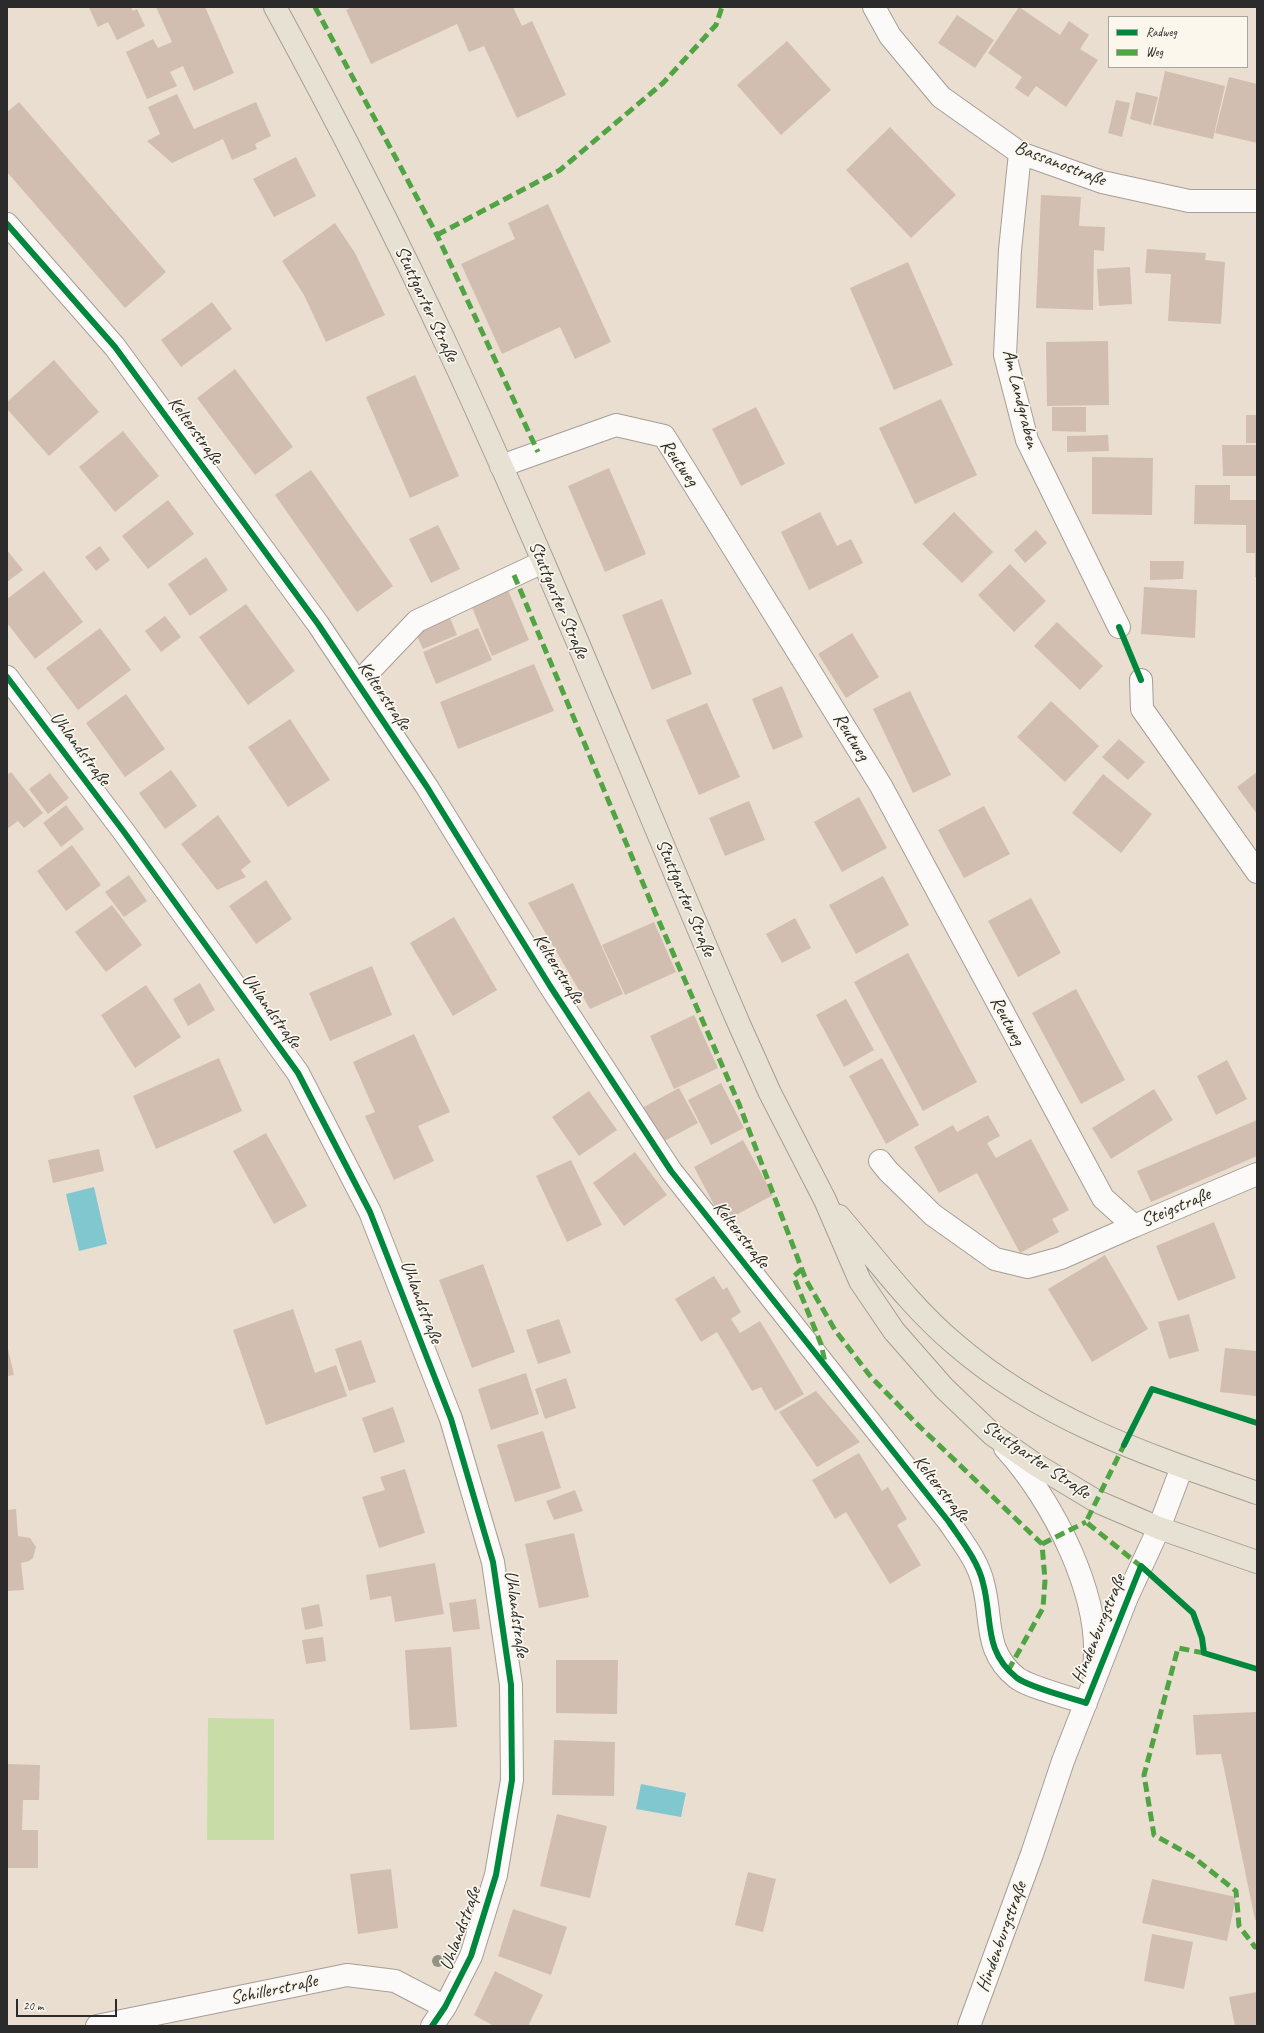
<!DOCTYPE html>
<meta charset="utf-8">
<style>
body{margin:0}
#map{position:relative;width:1264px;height:2033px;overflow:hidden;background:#eaded0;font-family:Caveat,sans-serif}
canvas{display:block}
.frame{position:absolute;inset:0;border:8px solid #2b2b2b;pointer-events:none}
.legend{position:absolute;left:1108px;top:16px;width:140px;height:52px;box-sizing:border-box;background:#fbf7ec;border:1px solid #a8a59f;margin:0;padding:5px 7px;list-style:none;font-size:12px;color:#2b2b2b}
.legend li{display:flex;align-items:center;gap:8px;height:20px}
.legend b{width:20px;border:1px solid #a8a59f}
.scale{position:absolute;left:16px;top:1999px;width:101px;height:18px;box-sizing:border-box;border:2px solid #2b2b2b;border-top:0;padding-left:5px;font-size:12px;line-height:14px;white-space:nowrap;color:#2b2b2b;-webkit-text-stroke:3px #fbf7ec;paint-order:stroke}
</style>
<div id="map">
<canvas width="1264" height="2033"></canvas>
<div class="frame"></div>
<ul class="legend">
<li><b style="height:5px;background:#00873e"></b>Radweg</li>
<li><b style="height:5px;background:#51a443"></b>Weg</li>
</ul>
<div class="scale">20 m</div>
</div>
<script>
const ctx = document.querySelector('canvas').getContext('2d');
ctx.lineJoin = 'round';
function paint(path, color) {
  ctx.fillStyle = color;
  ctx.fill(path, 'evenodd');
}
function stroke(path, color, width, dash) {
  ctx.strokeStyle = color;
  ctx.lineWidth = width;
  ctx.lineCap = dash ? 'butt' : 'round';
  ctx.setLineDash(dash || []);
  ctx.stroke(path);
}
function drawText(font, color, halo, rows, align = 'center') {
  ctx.font = font + ' Caveat,sans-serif';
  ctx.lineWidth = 3.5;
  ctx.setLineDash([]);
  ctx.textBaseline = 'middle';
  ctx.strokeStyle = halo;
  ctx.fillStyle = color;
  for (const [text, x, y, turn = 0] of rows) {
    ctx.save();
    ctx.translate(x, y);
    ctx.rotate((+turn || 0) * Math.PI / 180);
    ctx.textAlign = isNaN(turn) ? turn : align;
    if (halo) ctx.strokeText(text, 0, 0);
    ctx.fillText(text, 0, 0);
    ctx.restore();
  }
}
paint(new Path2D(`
 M 208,1718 L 274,1719 L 274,1840 L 207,1840 Z`), '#c8dca8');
paint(new Path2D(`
 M 94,1187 L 107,1244 L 79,1251 L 66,1194 Z
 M 641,1784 L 686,1793 L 681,1817 L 636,1809 Z`), '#80c7cf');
paint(new Path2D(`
 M 91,7 L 131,7 L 133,11 L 137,9 L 145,26 L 117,40 L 108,22 L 98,27 L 89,8 Z
 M 156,7 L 205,7 L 234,73 L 194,91 L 183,66 L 170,72 L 177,86 L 147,99 L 126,52 L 153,39 L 158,48 L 172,42 Z
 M 353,7 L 513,7 L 522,26 L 532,21 L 566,95 L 517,118 L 484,46 L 469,52 L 457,24 L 371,64 L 346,10 Z
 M 1019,7 L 1060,35 L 1069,21 L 1089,35 L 1080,49 L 1098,60 L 1066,107 L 1036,86 L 1028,97 L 1015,88 L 1022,77 L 988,53 Z
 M 957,15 L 994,40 L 975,68 L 938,43 Z
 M 787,41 L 831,90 L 781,135 L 737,85 Z
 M 1165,71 L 1225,86 L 1213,139 L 1153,125 Z
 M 1229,77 L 1257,84 L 1257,143 L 1215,133 Z
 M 1136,92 L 1158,97 L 1151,125 L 1130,119 Z
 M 177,94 L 194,129 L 256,102 L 271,136 L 255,144 L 257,149 L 232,160 L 223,139 L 172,163 L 147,141 L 160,134 L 148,107 Z
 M 1116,100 L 1130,103 L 1122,137 L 1108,133 Z
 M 19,102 L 166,272 L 125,308 L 7,172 L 7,112 Z
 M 890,127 L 956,195 L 911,238 L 846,170 Z
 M 296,157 L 316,196 L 274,217 L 253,179 Z
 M 1041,195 L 1081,197 L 1079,226 L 1105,227 L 1104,251 L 1094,250 L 1093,310 L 1036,308 Z
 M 548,204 L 611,342 L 575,359 L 560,327 L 502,354 L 461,264 L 515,239 L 508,223 Z
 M 335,223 L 355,253 L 385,315 L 326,342 L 304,295 L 282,261 Z
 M 1147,249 L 1206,253 L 1205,260 L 1225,262 L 1221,324 L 1168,321 L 1171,274 L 1145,273 Z
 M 908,262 L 953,365 L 894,390 L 850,288 Z
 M 1130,267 L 1132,304 L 1099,306 L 1097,269 Z
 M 212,302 L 232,329 L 181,367 L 161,340 Z
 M 1108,341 L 1109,405 L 1047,406 L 1046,342 Z
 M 54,360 L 99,412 L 49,456 L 7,409 L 7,402 Z
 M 235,369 L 293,447 L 255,475 L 197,398 Z
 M 415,375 L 459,476 L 410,498 L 366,397 Z
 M 941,399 L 977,475 L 915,504 L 879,428 Z
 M 756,407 L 785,464 L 741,486 L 712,429 Z
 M 1052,407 L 1086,407 L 1086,432 L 1052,431 Z
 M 1246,415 L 1257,415 L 1257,443 L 1246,443 Z
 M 123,431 L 159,476 L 115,512 L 79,467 Z
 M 1108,435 L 1109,451 L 1067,452 L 1067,436 Z
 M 1222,445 L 1257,445 L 1257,476 L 1223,476 Z
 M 1092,457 L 1153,458 L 1152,515 L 1092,514 Z
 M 609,468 L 646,554 L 605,572 L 568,486 Z
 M 311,470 L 393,586 L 357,612 L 275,495 Z
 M 1195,485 L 1230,485 L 1230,500 L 1257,500 L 1257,577 L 1255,577 L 1255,553 L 1246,553 L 1246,525 L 1194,524 Z
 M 168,500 L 194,534 L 148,569 L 122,536 Z
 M 820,512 L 837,546 L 851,539 L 863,563 L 809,590 L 781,532 Z
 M 954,512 L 993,552 L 962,583 L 922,544 Z
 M 438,525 L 460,569 L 431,583 L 409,539 Z
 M 1036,530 L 1047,543 L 1025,563 L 1014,550 Z
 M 100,546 L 110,560 L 96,571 L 85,557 Z
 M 7,550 L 23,570 L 7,582 Z
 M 206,557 L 228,590 L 190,616 L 168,584 Z
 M 1150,561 L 1184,561 L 1183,579 L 1150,580 Z
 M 1010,564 L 1046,601 L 1014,632 L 978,595 Z
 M 44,571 L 83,622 L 35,659 L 7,623 L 7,599 Z
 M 1144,587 L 1197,590 L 1195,638 L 1141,634 Z
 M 508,590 L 529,640 L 492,656 L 471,605 Z
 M 662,599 L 692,674 L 652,690 L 622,615 Z
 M 246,604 L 295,671 L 248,705 L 199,637 Z
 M 165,616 L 181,637 L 161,652 L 145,631 Z
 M 450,618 L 457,635 L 423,649 L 415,632 Z
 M 1057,622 L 1103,666 L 1080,690 L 1034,646 Z
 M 100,628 L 131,670 L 78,710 L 46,668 Z
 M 478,628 L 492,660 L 436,684 L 423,652 Z
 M 852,633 L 879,677 L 846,698 L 818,654 Z
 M 534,664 L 554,711 L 458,749 L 440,702 Z
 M 782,686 L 803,737 L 773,750 L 752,699 Z
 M 910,691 L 951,775 L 913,793 L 873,709 Z
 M 126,694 L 165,749 L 125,777 L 86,723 Z
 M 1051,701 L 1099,746 L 1065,782 L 1017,737 Z
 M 707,703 L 740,777 L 699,795 L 666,720 Z
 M 290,719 L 330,780 L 288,807 L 248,747 Z
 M 1119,739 L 1145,762 L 1128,780 L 1102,757 Z
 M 171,770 L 197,806 L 165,829 L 139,793 Z
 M 11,772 L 43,813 L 24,828 L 18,821 L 7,829 L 7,775 Z
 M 1257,772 L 1257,814 L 1237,787 Z
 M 50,773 L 69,798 L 48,814 L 29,789 Z
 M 1103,774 L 1152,814 L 1121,853 L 1072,813 Z
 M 859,797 L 887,848 L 842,872 L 814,822 Z
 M 749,801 L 765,840 L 725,856 L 709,818 Z
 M 66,805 L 84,829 L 61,847 L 43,823 Z
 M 984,806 L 1010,854 L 964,878 L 938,830 Z
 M 218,815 L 251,862 L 241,870 L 246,877 L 217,890 L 181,844 Z
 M 72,845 L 101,885 L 66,911 L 37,871 Z
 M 129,875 L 147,901 L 124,917 L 105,892 Z
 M 883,876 L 909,925 L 856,954 L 829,905 Z
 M 266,880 L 292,919 L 256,944 L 229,906 Z
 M 573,883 L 623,994 L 590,1009 L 528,903 Z
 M 1031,898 L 1061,953 L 1018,977 L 988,921 Z
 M 112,905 L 142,945 L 106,972 L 75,932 Z
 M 454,917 L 497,990 L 453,1016 L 410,943 Z
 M 795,918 L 811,948 L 782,963 L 766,934 Z
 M 654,922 L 676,972 L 625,995 L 602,945 Z
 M 908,953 L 977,1082 L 923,1111 L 854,982 Z
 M 372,966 L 392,1015 L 330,1041 L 309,993 Z
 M 200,983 L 215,1010 L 188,1026 L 173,999 Z
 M 146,985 L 181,1037 L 135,1068 L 101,1015 Z
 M 1076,989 L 1125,1080 L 1081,1104 L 1032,1013 Z
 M 846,999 L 874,1050 L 844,1067 L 816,1015 Z
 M 694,1015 L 718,1068 L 674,1089 L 650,1036 Z
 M 414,1034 L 450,1112 L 418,1126 L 434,1161 L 394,1180 L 365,1116 L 375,1112 L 353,1062 Z
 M 219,1058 L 242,1111 L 156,1149 L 133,1096 Z
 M 882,1058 L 919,1125 L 886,1144 L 849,1076 Z
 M 1227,1060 L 1247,1099 L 1216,1115 L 1197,1076 Z
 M 721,1083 L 744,1128 L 711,1145 L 688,1100 Z
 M 679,1088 L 698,1123 L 659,1144 L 640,1109 Z
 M 1154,1089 L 1173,1120 L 1111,1159 L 1092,1128 Z
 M 589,1091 L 617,1130 L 579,1156 L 552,1117 Z
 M 988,1115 L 1000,1136 L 987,1143 L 996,1158 L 1031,1139 L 1069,1210 L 1052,1219 L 1059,1232 L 1020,1253 L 977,1173 L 939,1193 L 914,1147 L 953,1125 L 957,1132 Z
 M 1257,1120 L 1257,1156 L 1151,1202 L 1137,1171 Z
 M 266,1133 L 307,1206 L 274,1224 L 233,1151 Z
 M 743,1140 L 773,1195 L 723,1222 L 694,1167 Z
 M 99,1149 L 104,1171 L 53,1183 L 48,1160 Z
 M 635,1152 L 667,1195 L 624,1226 L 593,1183 Z
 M 571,1160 L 602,1225 L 567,1242 L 536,1176 Z
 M 1214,1222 L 1236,1278 L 1178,1301 L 1156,1246 Z
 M 1105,1255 L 1148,1329 L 1092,1362 L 1048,1289 Z
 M 483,1264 L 515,1352 L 472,1368 L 439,1280 Z
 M 714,1276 L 723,1290 L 727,1287 L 741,1312 L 731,1319 L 740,1333 L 760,1321 L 804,1394 L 775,1411 L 761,1387 L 752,1391 L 717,1332 L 701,1342 L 675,1299 Z
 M 293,1309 L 315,1373 L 336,1365 L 347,1396 L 266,1425 L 233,1330 Z
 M 1189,1314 L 1199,1351 L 1169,1359 L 1158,1322 Z
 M 559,1319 L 571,1353 L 538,1364 L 526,1330 Z
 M 361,1340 L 376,1382 L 349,1391 L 335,1349 Z
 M 7,1345 L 14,1375 L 7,1376 Z
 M 1225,1348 L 1257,1351 L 1256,1396 L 1220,1392 Z
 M 526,1373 L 539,1414 L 491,1430 L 478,1389 Z
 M 566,1378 L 576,1408 L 545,1419 L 535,1389 Z
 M 816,1391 L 860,1442 L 817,1467 L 779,1412 Z
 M 393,1407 L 405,1442 L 374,1453 L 362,1418 Z
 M 543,1431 L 561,1488 L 515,1502 L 497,1445 Z
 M 859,1453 L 882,1491 L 888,1487 L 907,1519 L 897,1525 L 921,1565 L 890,1584 L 846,1512 L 835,1519 L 812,1480 Z
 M 405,1469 L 425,1533 L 379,1548 L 362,1497 L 385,1490 L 380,1477 Z
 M 575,1490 L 583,1511 L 554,1520 L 546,1501 Z
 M 16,1509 L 18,1536 L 30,1538 L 36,1547 L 33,1558 L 29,1561 L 21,1563 L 24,1590 L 7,1591 L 7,1510 Z
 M 574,1533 L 589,1597 L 539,1608 L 525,1544 Z
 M 435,1563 L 444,1614 L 395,1622 L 391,1596 L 370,1600 L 366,1575 Z
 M 476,1599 L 480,1629 L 453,1632 L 449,1603 Z
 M 319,1604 L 323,1626 L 305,1630 L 301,1608 Z
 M 323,1637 L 326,1661 L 306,1664 L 302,1640 Z
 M 451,1647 L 457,1727 L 410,1730 L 405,1650 Z
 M 556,1660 L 618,1660 L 617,1714 L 556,1713 Z
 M 1257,1712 L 1257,1920 L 1255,1920 L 1221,1754 L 1196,1755 L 1193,1715 Z
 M 554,1740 L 615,1742 L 614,1796 L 552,1795 Z
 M 7,1764 L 40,1765 L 39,1800 L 23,1800 L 22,1830 L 38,1830 L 38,1868 L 7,1868 Z
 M 557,1814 L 607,1826 L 590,1898 L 540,1886 Z
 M 391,1869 L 398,1928 L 358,1934 L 350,1874 Z
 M 748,1872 L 776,1879 L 763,1932 L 735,1925 Z
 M 1152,1879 L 1236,1897 L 1227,1941 L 1142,1923 Z
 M 513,1909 L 567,1927 L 551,1975 L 498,1956 Z
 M 1152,1934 L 1193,1942 L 1184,1989 L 1144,1981 Z
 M 495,1971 L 543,1995 L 528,2026 L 494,2026 L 474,2015 Z
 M 1257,1992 L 1257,2026 L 1235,2026 L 1229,1997 Z`), '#d2beb0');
const minor = new Path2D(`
 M 874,7 L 890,36 L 941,97 L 1020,153 L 1102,182 L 1189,201 L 1257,201
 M 1020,153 L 1010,250 L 1005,355 L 1027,440 L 1119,627
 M 7,224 L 115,347 L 318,624 L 427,787 L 550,986 L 671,1171 L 949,1522 C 961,1540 978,1561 983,1583 C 993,1620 983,1651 1017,1678 C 1031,1688 1069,1697 1086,1703
 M 501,466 L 616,425 L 664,436 L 881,786 L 1103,1198 L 1134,1226 L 1257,1174
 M 7,677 L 124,832 L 298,1073 L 370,1212 L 451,1419 L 493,1562 L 511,1685 L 512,1780 L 496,1875 L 471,1956 L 445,2007 L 432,2026
 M 1141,680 L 1142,709 L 1257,872
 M 358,683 L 417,621 L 543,562
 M 880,1161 L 888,1171 L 933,1215 L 995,1259 L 1028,1267 L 1061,1258 L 1134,1226
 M 1005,1448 C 1052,1499 1103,1597 1094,1668
 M 97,2026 L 347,1975 L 395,1981 L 445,2007
 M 969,2026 L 1032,1854 L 1063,1761 L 1127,1597 L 1159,1528 L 1182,1467`);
const major = new Path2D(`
 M 275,7 C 336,119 394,232 448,348 C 551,570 642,799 739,1024 L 770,1093 L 825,1200 L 860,1281 L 894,1331 L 944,1388 L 993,1435 L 1033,1463 L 1096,1501 L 1159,1528 L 1257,1562
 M 839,1216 C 876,1259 911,1307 955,1344 C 1044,1421 1148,1455 1257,1493`);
stroke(minor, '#a59e96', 24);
stroke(major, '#a59e96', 24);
stroke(minor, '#fcfaf8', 22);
stroke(major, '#e7e1d4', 22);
stroke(new Path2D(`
 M 315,7 L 437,235 L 538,452
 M 437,235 L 560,170 L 663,83 L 716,25 L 722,7
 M 514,575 L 655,912 L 739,1104 L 806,1280 L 835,1330 L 871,1377 L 916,1423 L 1042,1544 L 1045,1580 L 1043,1608 L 1009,1669
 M 802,1269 L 794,1276 L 795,1280 L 821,1344 L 825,1362
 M 1125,1443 L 1086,1522 L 1143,1568
 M 1042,1544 L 1086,1522
 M 1204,1653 L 1178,1648 L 1144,1775 L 1154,1835 L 1192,1856 L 1236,1891 L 1239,1926 L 1255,1947 L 1257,1947`), '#51a443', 5, [10, 5]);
stroke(new Path2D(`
 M 7,224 L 115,347 L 318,624 L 427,787 L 550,986 L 671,1171 L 949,1522 C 961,1540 978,1561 983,1583 C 993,1620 983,1651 1017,1678 C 1031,1688 1069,1697 1086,1703 L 1141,1566 L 1193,1613 L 1202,1638 L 1204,1653 L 1257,1669
 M 1119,627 L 1141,680
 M 7,677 L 124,832 L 298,1073 L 370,1212 L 451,1419 L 493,1562 L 511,1685 L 512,1780 L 496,1875 L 471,1956 L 445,2007 L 432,2026
 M 1124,1445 L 1152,1389 L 1257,1423`), '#00873e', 6);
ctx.fillStyle = '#939482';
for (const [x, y] of [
 [438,1961]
]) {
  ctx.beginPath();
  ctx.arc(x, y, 6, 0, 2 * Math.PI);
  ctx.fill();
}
drawText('19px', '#2b2b2b', '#fbf7ec', [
 ["Bassanostraße",1060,164,21],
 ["Stuttgarter Straße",426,304,65],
 ["Am Landgraben",1020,399,76],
 ["Kelterstraße",195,431,54],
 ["Reutweg",679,463,55],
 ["Stuttgarter Straße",558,600,67],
 ["Kelterstraße",384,696,56],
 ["Reutweg",851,737,58],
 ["Uhlandstraße",80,749,53],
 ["Stuttgarter Straße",685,898,67],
 ["Kelterstraße",558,969,58],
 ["Uhlandstraße",271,1011,54],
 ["Reutweg",1007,1021,62],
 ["Steigstraße",1176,1208,-23],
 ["Kelterstraße",741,1235,52],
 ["Uhlandstraße",421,1302,69],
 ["Stuttgarter Straße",1036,1460,34],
 ["Kelterstraße",941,1489,52],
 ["Uhlandstraße",516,1614,82],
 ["Hindenburgstraße",1099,1629,-68],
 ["Uhlandstraße",461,1929,-70],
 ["Hindenburgstraße",1002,1937,-70],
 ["Schillerstraße",274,1990,-12]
]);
</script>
